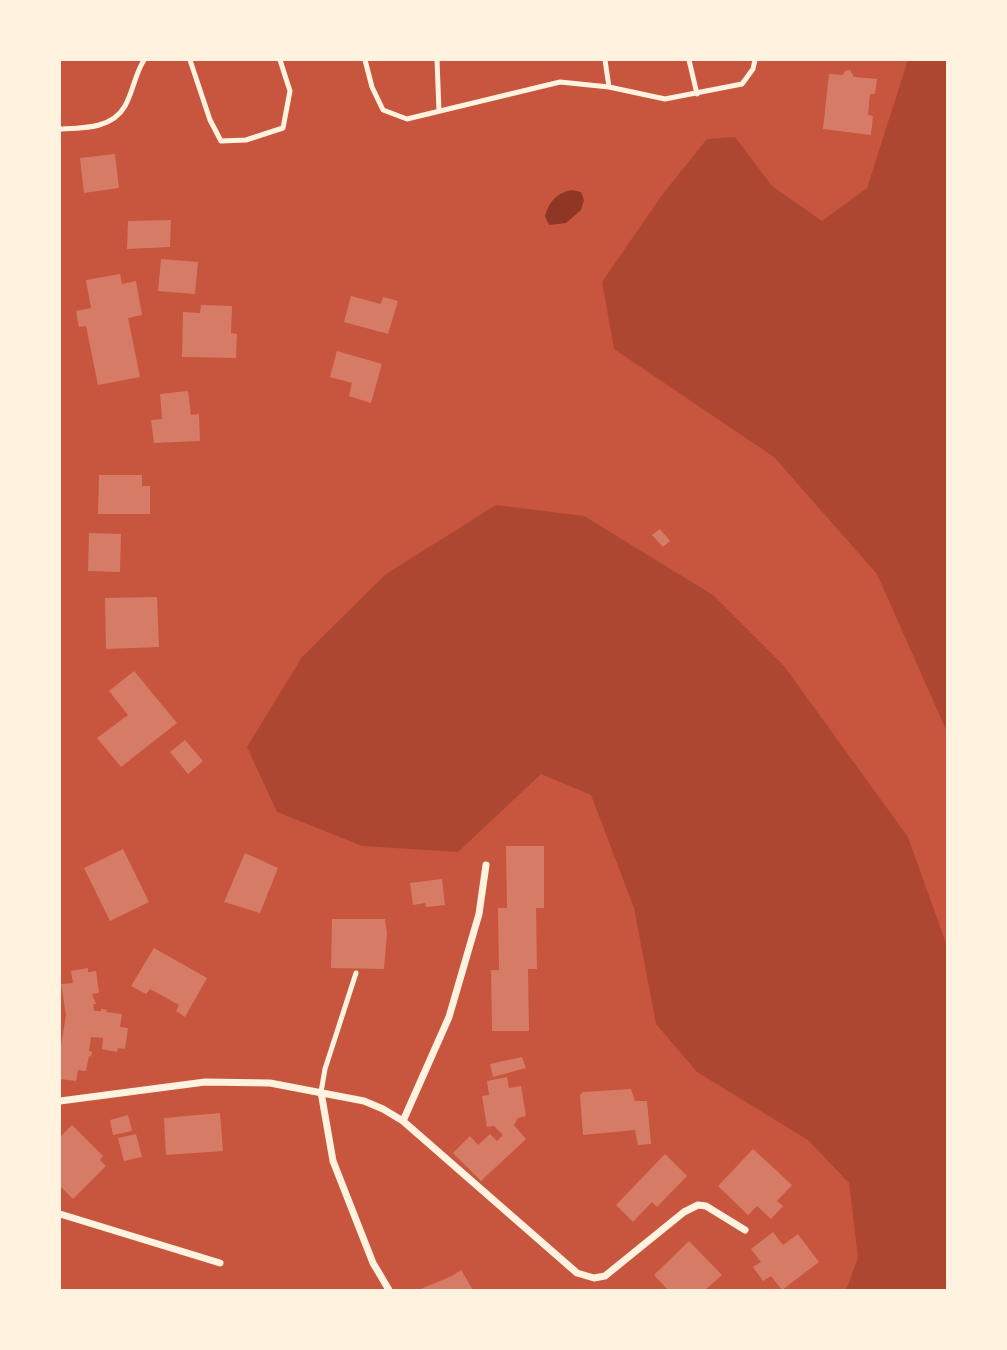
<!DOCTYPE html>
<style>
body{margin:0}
#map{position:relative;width:1007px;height:1350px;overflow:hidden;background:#c8553d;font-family:Commissioner,sans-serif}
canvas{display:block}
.frame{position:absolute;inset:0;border:61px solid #fff3e0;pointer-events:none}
</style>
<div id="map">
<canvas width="1007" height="1350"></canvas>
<div class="frame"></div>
</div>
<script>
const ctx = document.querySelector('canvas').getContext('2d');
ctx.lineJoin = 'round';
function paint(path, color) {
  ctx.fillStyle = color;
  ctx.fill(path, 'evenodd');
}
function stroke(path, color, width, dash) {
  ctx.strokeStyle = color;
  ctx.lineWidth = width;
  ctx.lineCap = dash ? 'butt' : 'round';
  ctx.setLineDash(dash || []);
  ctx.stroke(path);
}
paint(new Path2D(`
 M 908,60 L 947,60 L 947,732 L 877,574 L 774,457 L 614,349 L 602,282 L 662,195 L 707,139 L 735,137 L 772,186 L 822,221 L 867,188 Z
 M 496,505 L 584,516 L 713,595 L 784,666 L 908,837 L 947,946 L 947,1290 L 846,1290 L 858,1258 L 849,1183 L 808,1140 L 697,1072 L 656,1024 L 634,908 L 591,795 L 541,774 L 458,852 L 362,846 L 277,812 L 247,747 L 302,657 L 386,574 Z`), '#ae4732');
paint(new Path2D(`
 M 572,190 L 581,192 L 584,200 L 581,210 L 566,223 L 549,225 L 545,216 C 549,201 557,193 572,190 Z`), '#8f3625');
paint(new Path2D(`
 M 850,70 L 854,77 L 877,79 L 875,94 L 870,94 L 868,115 L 873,116 L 871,135 L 823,129 L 829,74 L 843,75 L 845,71 Z
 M 115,154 L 119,188 L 84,193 L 80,158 Z
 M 171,220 L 170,247 L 127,249 L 128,221 Z
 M 161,259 L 198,262 L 195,294 L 158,291 Z
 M 120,274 L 122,284 L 136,281 L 142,315 L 128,318 L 140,377 L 98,385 L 86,326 L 79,327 L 76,311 L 91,308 L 86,280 Z
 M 351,296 L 381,304 L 383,297 L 398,301 L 388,334 L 344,322 Z
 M 201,305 L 232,306 L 231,333 L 237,334 L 236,358 L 182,357 L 183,312 L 200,313 Z
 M 337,351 L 382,364 L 371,403 L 349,396 L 352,383 L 330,377 Z
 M 188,391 L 191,415 L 199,414 L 200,441 L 154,443 L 151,420 L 162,419 L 160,394 Z
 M 99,475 L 142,475 L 142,486 L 150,486 L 150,514 L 98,514 Z
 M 660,529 L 670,541 L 663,547 L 652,535 Z
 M 89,533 L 121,534 L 120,572 L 88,571 Z
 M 157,597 L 159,647 L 106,649 L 105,598 Z
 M 134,671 L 177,723 L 121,767 L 97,738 L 128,715 L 109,691 Z
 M 185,740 L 203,761 L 188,774 L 170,752 Z
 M 506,846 L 544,846 L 544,908 L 536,908 L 537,969 L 528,969 L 529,1031 L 492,1031 L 491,970 L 499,970 L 498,908 L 507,908 Z
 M 123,849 L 149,902 L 110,921 L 84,868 Z
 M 245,853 L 278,868 L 260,913 L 224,902 Z
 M 442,879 L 445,905 L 426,907 L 425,903 L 413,905 L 410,883 Z
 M 332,919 L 385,919 L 387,933 L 384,969 L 331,968 Z
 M 154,948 L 207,978 L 185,1017 L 176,1011 L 179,1005 L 150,989 L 146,994 L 131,986 Z
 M 88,968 L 88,972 L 96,971 L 99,993 L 92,994 L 96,1004 L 93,1004 L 94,1011 L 101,1011 L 101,1009 L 107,1010 L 106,1012 L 122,1014 L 120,1027 L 128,1028 L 125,1049 L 118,1048 L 117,1052 L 102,1049 L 103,1038 L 91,1037 L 89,1051 L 92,1052 L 91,1057 L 89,1056 L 86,1071 L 78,1070 L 76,1081 L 60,1079 L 60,1052 L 66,1015 L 61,984 L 73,983 L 71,971 Z
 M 522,1057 L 526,1068 L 493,1077 L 490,1064 Z
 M 507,1077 L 509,1088 L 521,1086 L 526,1116 L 518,1118 L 514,1125 L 526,1139 L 481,1181 L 453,1153 L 470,1136 L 478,1145 L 490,1134 L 497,1141 L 503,1135 L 494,1126 L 487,1127 L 482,1096 L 489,1095 L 487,1081 Z
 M 631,1089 L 635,1101 L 647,1101 L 651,1144 L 638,1145 L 635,1130 L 583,1135 L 580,1095 L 583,1092 Z
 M 220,1113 L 223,1151 L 166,1155 L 164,1118 Z
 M 128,1115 L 132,1131 L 113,1135 L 110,1120 Z
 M 72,1125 L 103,1156 L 100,1160 L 106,1166 L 73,1199 L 60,1186 L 60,1137 Z
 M 136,1134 L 142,1157 L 124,1161 L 118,1138 Z
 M 753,1149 L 792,1185 L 777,1201 L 783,1206 L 771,1219 L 757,1206 L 748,1215 L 718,1186 Z
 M 665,1154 L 687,1176 L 657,1207 L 652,1202 L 633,1222 L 616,1205 Z
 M 773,1232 L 783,1245 L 798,1234 L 819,1262 L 782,1290 L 771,1276 L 763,1281 L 753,1267 L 761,1262 L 751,1249 Z
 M 689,1241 L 722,1275 L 705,1290 L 668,1290 L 654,1275 Z
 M 461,1270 L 473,1290 L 418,1290 L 452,1276 Z`), '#d67c66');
stroke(new Path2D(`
 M 190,60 L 210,120 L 221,141 L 246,140 L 283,128 L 290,91 L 280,60
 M 365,60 L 372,87 L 383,110 L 407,119 L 560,82 L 609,87 L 665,99 L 742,84 L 753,69 L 755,60
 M 437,60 L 439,111
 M 605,60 L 609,87
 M 689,60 L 697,94
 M 60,129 C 83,128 112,129 125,106 C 133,92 135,74 144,60
 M 321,1092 L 325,1069 L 356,973`), '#fff3e0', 5);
stroke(new Path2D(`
 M 321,1092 L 333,1161 L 373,1263 L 389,1290
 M 60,1101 L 205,1082 L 270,1083 L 364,1101 L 383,1109 L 403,1121 L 577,1273 L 594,1278 L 605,1276 L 684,1212 L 698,1205 L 706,1206 L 745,1230
 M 403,1121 L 449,1017 L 479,914 L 486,865
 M 60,1214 L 220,1263`), '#fff3e0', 7);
</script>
